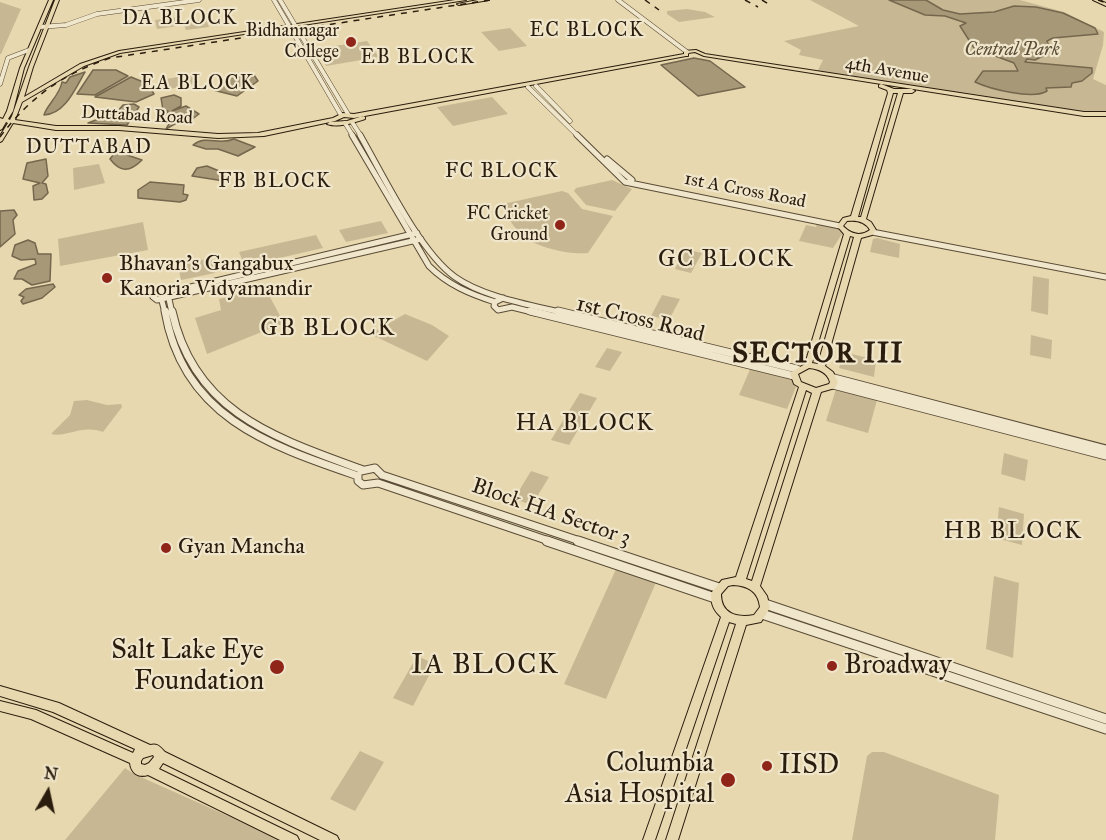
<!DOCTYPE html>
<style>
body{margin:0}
#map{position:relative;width:1106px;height:840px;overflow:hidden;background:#e7d8af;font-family:"IM FELL Great Primer",serif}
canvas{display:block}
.north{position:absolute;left:18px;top:762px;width:60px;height:60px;-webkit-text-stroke:4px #efe6cb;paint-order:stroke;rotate:9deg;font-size:16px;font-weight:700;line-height:24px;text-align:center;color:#2b1d0d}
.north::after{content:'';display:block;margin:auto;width:21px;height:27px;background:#2b1d0d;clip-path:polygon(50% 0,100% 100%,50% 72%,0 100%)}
</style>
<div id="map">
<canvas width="1106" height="840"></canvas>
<div class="north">N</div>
</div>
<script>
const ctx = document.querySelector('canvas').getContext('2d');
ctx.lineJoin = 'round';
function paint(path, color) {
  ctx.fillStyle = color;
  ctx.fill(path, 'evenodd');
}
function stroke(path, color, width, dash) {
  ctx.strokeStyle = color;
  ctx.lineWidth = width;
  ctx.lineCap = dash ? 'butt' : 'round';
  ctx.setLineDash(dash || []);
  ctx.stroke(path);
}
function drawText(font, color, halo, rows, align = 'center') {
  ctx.font = font + ' "IM FELL Great Primer",serif';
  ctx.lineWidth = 4.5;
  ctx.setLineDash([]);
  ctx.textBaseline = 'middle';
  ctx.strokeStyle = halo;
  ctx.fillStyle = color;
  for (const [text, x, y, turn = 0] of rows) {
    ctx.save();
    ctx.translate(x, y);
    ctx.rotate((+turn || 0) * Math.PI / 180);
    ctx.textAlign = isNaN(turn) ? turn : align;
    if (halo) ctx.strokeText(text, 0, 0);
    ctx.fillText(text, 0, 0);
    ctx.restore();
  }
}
paint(new Path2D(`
 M 810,0 L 1020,0 L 1064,12 L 1104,32 L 1103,45 L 1093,79 L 1106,85 L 1106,113 L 1093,115 L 817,72 L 823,60 L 799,55 L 801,50 L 784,41 L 859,26 Z
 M 0,2 L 21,9 L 1,54 L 0,54 Z
 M 687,9 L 705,12 L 715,17 L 679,22 L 667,14 L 667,11 Z
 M 180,17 L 181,23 L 206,19 L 209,27 L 186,30 L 184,25 L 157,29 L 155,20 Z
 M 510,28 L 527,46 L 499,51 L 481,32 Z
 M 367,41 L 379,57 L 326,66 L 316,49 Z
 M 195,74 L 199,83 L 165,90 L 160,80 Z
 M 492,97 L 508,114 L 453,126 L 437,107 Z
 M 99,164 L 105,183 L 74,190 L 73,168 Z
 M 612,180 L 632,189 L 615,211 L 586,205 L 574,191 L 576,188 Z
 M 562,191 L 568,193 L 582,209 L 613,216 L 588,253 C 570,255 539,248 524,237 C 515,230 508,217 501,207 L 503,204 Z
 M 381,221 L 388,233 L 346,242 L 339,230 Z
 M 143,222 L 148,250 L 60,266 L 58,239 Z
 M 817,223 L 836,227 L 842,234 L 833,248 L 799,241 L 806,225 L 816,227 Z
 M 316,235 L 323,248 L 245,266 L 239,252 Z
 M 877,238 L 900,244 L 899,258 L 870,252 L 873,239 Z
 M 685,249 L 702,253 L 691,273 L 675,269 Z
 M 211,258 L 215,273 L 181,280 L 178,265 Z
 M 1033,276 L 1049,279 L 1048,315 L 1031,311 Z
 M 265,288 L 284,323 L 207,354 L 195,318 L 221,310 L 219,299 Z
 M 662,295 L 680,299 L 669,320 L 651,316 Z
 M 405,314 L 432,325 L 449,336 L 427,361 L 370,334 Z
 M 1031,335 L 1052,340 L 1051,359 L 1030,355 Z
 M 607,348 L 622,352 L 610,371 L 595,367 Z
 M 844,352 L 876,360 L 874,377 L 839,368 Z
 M 751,367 L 790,377 L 796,387 L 787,409 L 739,395 Z
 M 836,389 L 877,400 L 868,433 L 826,421 Z
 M 580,393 L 597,398 L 569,445 L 551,440 Z
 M 87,400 L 107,405 L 121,404 L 122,407 L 103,432 C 81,424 66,438 51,434 L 70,415 L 74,401 Z
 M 1004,453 L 1028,460 L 1025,481 L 1001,474 Z
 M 531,471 L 549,477 L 532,505 L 514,499 Z
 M 999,507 L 1024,514 L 1022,545 L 996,538 Z
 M 617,567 L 657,580 L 606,699 L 564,684 Z
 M 994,576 L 1019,583 L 1013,658 L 986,649 Z
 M 417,656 L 435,664 L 413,706 L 393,698 Z
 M 360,751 L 384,762 L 355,811 L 330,799 Z
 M 872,752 L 884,752 L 999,795 L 995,840 L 852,840 L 867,756 Z
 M 125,768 L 134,774 L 282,840 L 65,840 Z`), '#c7b893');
const water = new Path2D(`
 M 889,0 L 926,0 L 943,10 L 960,14 L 994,12 L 1014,6 L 1036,7 L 1063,13 L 1095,28 L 1098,34 L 1053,38 L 1047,41 L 1051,52 L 1035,60 L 1027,59 L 1025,62 L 1092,68 L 1092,73 L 1082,81 L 1072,83 L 1071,87 L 1046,88 L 1047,91 C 1033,100 990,89 975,82 L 983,71 L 1018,71 L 1014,63 L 974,48 L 960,26 L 966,23 L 945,16 L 925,15 Z
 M 694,58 L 710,61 L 745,87 L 698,96 L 661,65 Z
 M 93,70 L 116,70 L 128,76 L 95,95 L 77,94 Z
 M 85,72 C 75,89 65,114 44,115 C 46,106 60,95 62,82 L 66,83 L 70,77 Z
 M 235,73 L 254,75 L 258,81 L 237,96 L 213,90 Z
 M 131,77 L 148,84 L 154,94 L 136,102 L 95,97 Z
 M 174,95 L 181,98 L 181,106 L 172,111 L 186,106 L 199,114 L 191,120 L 175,119 L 180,121 L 166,129 L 171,120 L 165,115 L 168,111 L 163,110 L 161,98 Z
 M 134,104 L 139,107 L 127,125 L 88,123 L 117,112 L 123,105 Z
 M 234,139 L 255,147 L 238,156 L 218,149 L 206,149 L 193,145 C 207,134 218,146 234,139 Z
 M 117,150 L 127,152 L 127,155 L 142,160 C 129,173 120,172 110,159 Z
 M 46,159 L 48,176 L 42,183 L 46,184 L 48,193 L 42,199 L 34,200 L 33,186 L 40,183 L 23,179 L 27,163 Z
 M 207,166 L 224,173 L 222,176 L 227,172 L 233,174 L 224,181 L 192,176 L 197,168 Z
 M 150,182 L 184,185 L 183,194 L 188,195 L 186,200 L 180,202 L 138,198 L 138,190 Z
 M 14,210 L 17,215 L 13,220 L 15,234 L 0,247 L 0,211 Z
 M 28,240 L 35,243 L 38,254 L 51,254 L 50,281 L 32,285 L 22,279 L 14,279 L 18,271 L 36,264 L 35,259 L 21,260 L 12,256 L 15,245 Z
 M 53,284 L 55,287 L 42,298 L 23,304 L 21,301 L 24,297 L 19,295 L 26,289 Z`);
paint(water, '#a79878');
stroke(water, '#75674d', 1.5);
const minorFar3 = new Path2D(`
 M 274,0 L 341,115
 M 280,0 L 348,114
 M 618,0 L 687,52
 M 40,27 L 66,25 L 97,14 L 199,0
 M 0,84 L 8,58 L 29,50
 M 536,86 L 570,121
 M 528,87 L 578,136
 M 352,122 L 361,136
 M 345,123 L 353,136`);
const minorFar2 = new Path2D(`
 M 352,135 L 429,266 C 448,285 470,294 495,302 L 503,298
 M 360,135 C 383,175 419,251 455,277 C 483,297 531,305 564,313
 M 577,135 L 625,182 L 840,226
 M 607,159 L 632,180
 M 872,232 L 1106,277
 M 417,233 L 178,290 L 161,290 L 153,297 L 157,300 L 421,239
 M 169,299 L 172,313
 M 162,301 L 165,313
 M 495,302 L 494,306 L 498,310 L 512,307
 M 512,307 L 536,313`);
const minorFar1 = new Path2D(`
 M 165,311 C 183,417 268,445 358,476
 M 172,311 C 194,413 276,438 363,470
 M 530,311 L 794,376
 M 558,311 L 797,369
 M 834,378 L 1106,449
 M 833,385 L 1106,456
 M 361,471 L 375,468 L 382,475
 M 382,475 L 583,542
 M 358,476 L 358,481 L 363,485 L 378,483 L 552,542`);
const minor = new Path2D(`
 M 547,541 L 715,598
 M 578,541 L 719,588
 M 765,604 L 1106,719
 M 762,614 L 1106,729`);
const major = new Path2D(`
 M 49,0 L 53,0 L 24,68 L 13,111 L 8,119 L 10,120 L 12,116 L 29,67 L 55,0 L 59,0 L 33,67 L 24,97 L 80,64 L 119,51 L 455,0 L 466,0 L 120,53 L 84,66 L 22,102 L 15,120 L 56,126 L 119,126 L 218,134 L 258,133 L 333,118 L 343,113 L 354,114 L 684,54 L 684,51 L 696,50 L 705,54 L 1084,112 L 1106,112 L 1106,116 L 1084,116 L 704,56 L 695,52 L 688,53 L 688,56 L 686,56 L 354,118 L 344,117 L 335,121 L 264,136 L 218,138 L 119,130 L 56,130 L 13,123 L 2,141 L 0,142 L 0,136 L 8,123 L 6,122 L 2,129 L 0,130 L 0,118 L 3,119 L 7,111 L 20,68 Z
 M 478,0 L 489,0 L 459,5 L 457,4 Z
 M 1093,0 L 1099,0 L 1106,3 L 1106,6 Z
 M 881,84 L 894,89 L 912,89 L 915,91 L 912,93 L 903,93 L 866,219 L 871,222 L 876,230 L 872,235 L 861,238 L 825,366 L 833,372 L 838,382 L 835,388 L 821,392 L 760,586 L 767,596 L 770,608 L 761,622 L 746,625 L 678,840 L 666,840 L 736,624 L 729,622 L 655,840 L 643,840 L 721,617 C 713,610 711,603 711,593 L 722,580 L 736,577 L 799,387 L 794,384 L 790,373 L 805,364 L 844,234 L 837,226 L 843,218 L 851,216 L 888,93 L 887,90 L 879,87 L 879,85 ZM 893,93 L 898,93 L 861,217 L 858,217 ZM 847,221 C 856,220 865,221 870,230 C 860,237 851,234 843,226 ZM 850,236 L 854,237 L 818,364 L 812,363 ZM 809,368 C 819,369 827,372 830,382 L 829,384 L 816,388 L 801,382 L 798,374 ZM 806,390 L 812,393 L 752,581 L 746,579 ZM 733,585 C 748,586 758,591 760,607 L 754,615 C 737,618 721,614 721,594 L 728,586 Z
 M 363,116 L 365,117 L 365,119 C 353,123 339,128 327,124 L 330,122 L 347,121 Z
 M 0,686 L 59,703 L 150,745 C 158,743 160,747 165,752 L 337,836 L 339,840 L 320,840 L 163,763 L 159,769 L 297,836 L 299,840 L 280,840 L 148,775 C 138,778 131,773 130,763 L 31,719 L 0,711 L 0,701 L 36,710 L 133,753 L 135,749 L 53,712 L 0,696 ZM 153,755 L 154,757 L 149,763 L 145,765 L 141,764 L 141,761 L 143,758 Z`);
stroke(minorFar3, '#5a4c36', 5);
stroke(minorFar2, '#5a4c36', 7);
stroke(minorFar1, '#5a4c36', 9);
stroke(minor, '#5a4c36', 11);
stroke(major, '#2b1d0d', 2);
stroke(minorFar3, '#efe6cb', 4);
stroke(minorFar2, '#efe6cb', 5);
stroke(minorFar1, '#efe6cb', 7);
stroke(minor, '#efe6cb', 9);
paint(major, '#e7d8af');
stroke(new Path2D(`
 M 645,0 L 659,10
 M 745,0 L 758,7
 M 762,0 L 770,5
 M 1098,0 L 1106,3
 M 0,137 C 30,97 63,74 110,58 L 490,0`), '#2b1d0d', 1.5, [6, 6]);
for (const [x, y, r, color] of [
 [351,42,6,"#8f2418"],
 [560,225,6,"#8f2418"],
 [107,278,6,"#8f2418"],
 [166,548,6,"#8f2418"],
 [832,666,6,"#8f2418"],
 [277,667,8,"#8f2418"],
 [767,766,6,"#8f2418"],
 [728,780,8,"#8f2418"]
]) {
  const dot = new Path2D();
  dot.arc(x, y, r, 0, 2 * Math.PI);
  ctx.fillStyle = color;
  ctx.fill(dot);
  stroke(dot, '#efe6cb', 2);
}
drawText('18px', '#2b1d0d', '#efe6cb', [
 ["Bidhannagar",339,32],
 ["College",339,53],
 ["FC Cricket",548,215],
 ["Ground",548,236]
], 'right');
drawText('italic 18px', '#5a4c35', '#efe6cb', [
 ["Central Park",1012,51]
]);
drawText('18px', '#2b1d0d', '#efe6cb', [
 ["4th Avenue",887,71,10],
 ["Duttabad Road",137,116,3],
 ["1st A Cross Road",745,191,11]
]);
ctx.letterSpacing = '1.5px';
drawText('20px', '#2b1d0d', '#efe6cb', [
 ["DA BLOCK",180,19],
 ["EC BLOCK",587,31],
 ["EB BLOCK",418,58],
 ["EA BLOCK",198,84],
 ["DUTTABAD",89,148],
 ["FC BLOCK",502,172],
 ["FB BLOCK",275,182]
]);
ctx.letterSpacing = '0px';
drawText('22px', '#2b1d0d', '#efe6cb', [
 ["Bhavan's Gangabux",119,265],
 ["Kanoria Vidyamandir",119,290],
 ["Gyan Mancha",178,548]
], 'left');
drawText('22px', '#2b1d0d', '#efe6cb', [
 ["1st Cross Road",640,320,14],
 ["Block HA Sector 3",551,513,19]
]);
ctx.letterSpacing = '1.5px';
drawText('24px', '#2b1d0d', '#efe6cb', [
 ["GC BLOCK",726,260],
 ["GB BLOCK",328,329],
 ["HA BLOCK",585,424],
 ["HB BLOCK",1013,532]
]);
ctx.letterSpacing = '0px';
drawText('27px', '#2b1d0d', '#efe6cb', [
 ["Salt Lake Eye",264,651],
 ["Foundation",264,682],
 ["Broadway",844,666,"left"],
 ["Columbia",714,764],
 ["Asia Hospital",714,795],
 ["IISD",779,766,"left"]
], 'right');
ctx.letterSpacing = '1.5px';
drawText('bold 28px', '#2b1d0d', '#efe6cb', [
 ["SECTOR III",818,355]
]);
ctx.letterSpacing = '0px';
ctx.letterSpacing = '1.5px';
drawText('28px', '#2b1d0d', '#efe6cb', [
 ["IA BLOCK",485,666]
]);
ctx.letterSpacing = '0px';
</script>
